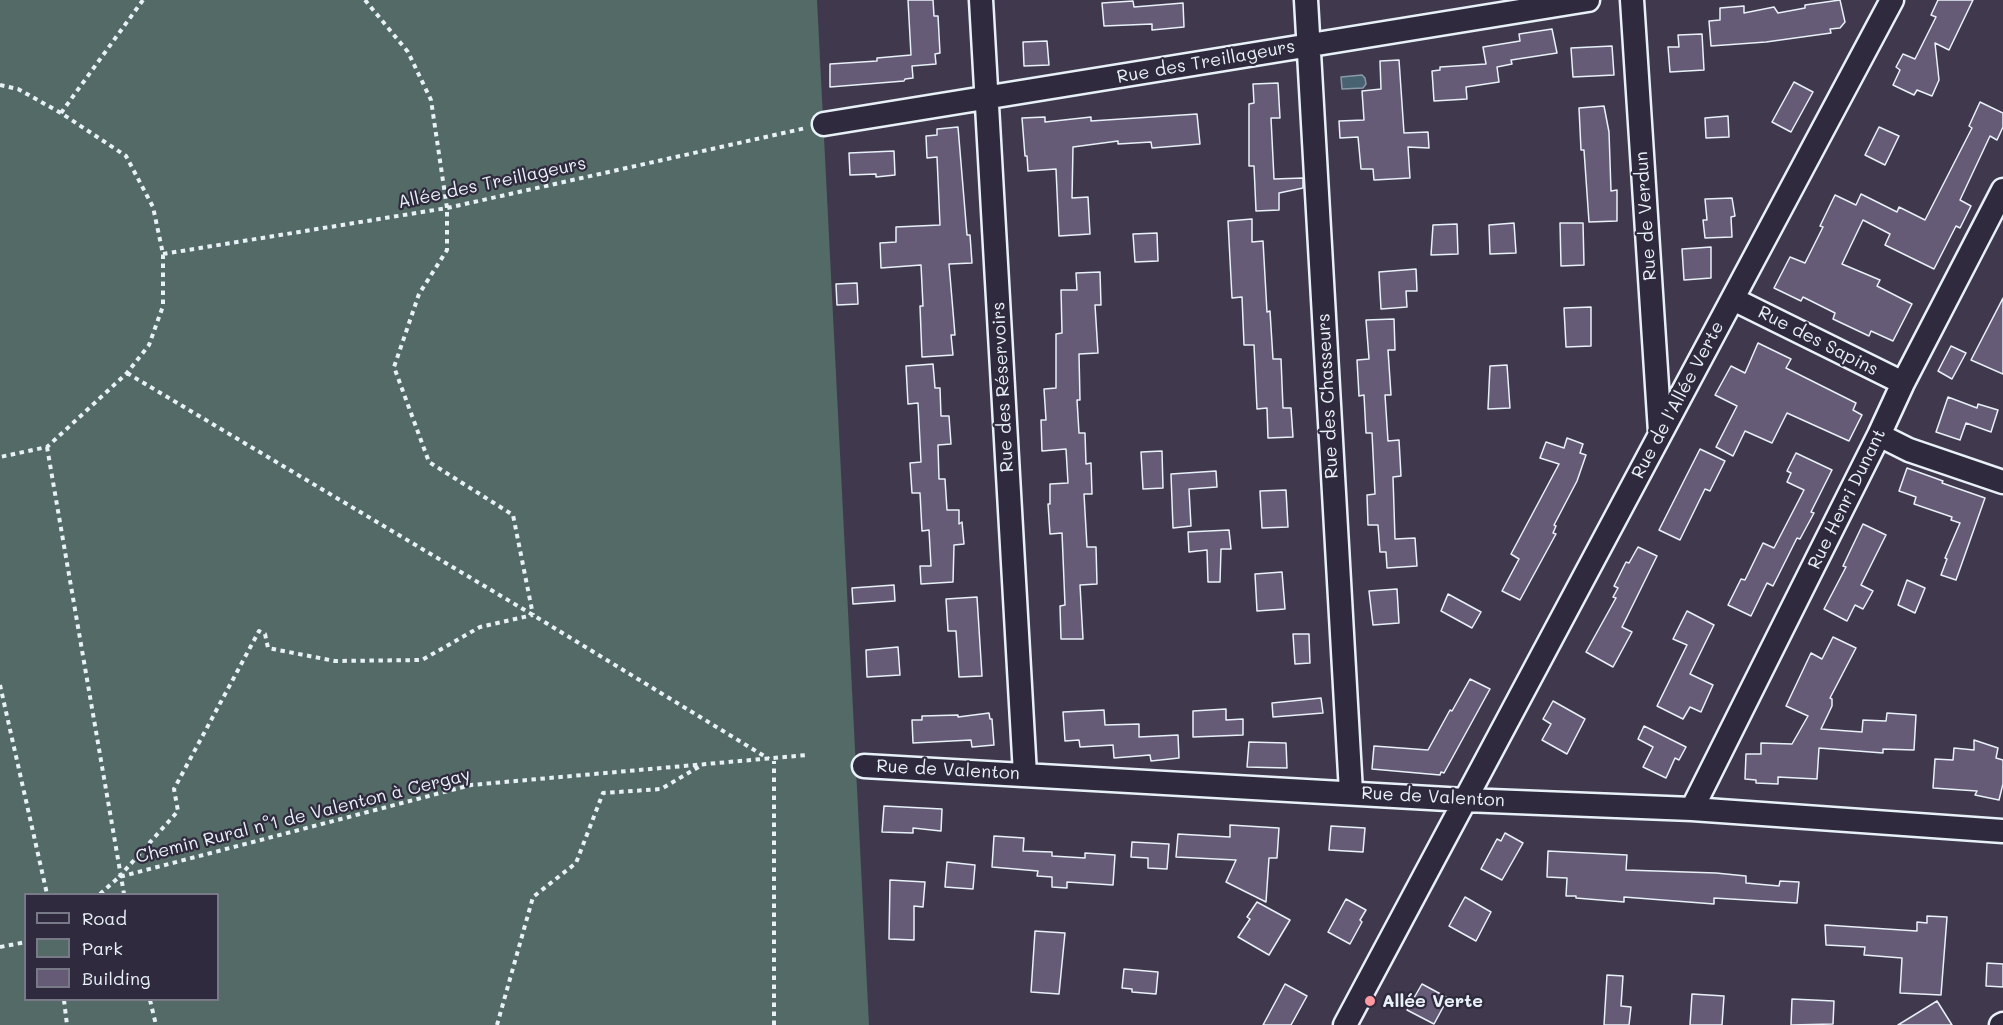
<!DOCTYPE html>
<meta charset="utf-8">
<style>
body{margin:0}
#map{position:relative;width:2003px;height:1025px;overflow:hidden;background:#40394e;font-family:Mali,sans-serif}
canvas{display:block}
.legend{position:absolute;left:24px;top:893px;width:195px;height:108px;box-sizing:border-box;background:#2f2a3d;border:2px solid #797a88;margin:0;padding:8px 10px;list-style:none;font-size:18px;color:#e8f1f8}
.legend li{display:flex;align-items:center;gap:12px;height:30px}
.legend b{width:30px;border:2px solid #797a88}
</style>
<div id="map">
<canvas width="2003" height="1025"></canvas>
<ul class="legend">
<li><b style="height:8px;background:#2f2a3d"></b>Road</li>
<li><b style="height:16px;background:#546a66"></b>Park</li>
<li><b style="height:16px;background:#665b77"></b>Building</li>
</ul>
</div>
<script>
const ctx = document.querySelector('canvas').getContext('2d');
ctx.lineJoin = 'round';
function paint(path, color) {
  ctx.fillStyle = color;
  ctx.fill(path, 'evenodd');
}
function stroke(path, color, width, dash) {
  ctx.strokeStyle = color;
  ctx.lineWidth = width;
  ctx.lineCap = dash ? 'butt' : 'round';
  ctx.setLineDash(dash || []);
  ctx.stroke(path);
}
function drawText(font, color, halo, rows, align = 'center') {
  ctx.font = font + ' Mali,sans-serif';
  ctx.lineWidth = 4.5;
  ctx.setLineDash([]);
  ctx.textBaseline = 'middle';
  ctx.strokeStyle = halo;
  ctx.fillStyle = color;
  for (const [text, x, y, turn = 0] of rows) {
    ctx.save();
    ctx.translate(x, y);
    ctx.rotate((+turn || 0) * Math.PI / 180);
    ctx.textAlign = isNaN(turn) ? turn : align;
    if (halo) ctx.strokeText(text, 0, 0);
    ctx.fillText(text, 0, 0);
    ctx.restore();
  }
}
paint(new Path2D(`
 M 0,0 L 817,0 L 869,1025 L 0,1025 ZM 26,894 L 218,894 L 218,1000 L 26,1000 Z`), '#546a66');
const water = new Path2D(`
 M 1362,75 L 1365,78 L 1366,84 L 1363,88 L 1342,89 L 1341,77 Z`);
paint(water, '#496272');
stroke(water, '#899ba8', 1.5);
const building = new Path2D(`
 M 908,0 L 933,0 L 934,16 L 938,16 L 940,53 L 935,54 L 936,64 L 912,66 L 913,78 L 905,79 L 904,81 L 830,87 L 830,64 L 877,61 L 877,58 L 911,55 Z
 M 1840,0 L 1845,22 L 1840,28 L 1830,29 L 1831,33 L 1766,42 L 1711,46 L 1709,21 L 1720,20 L 1720,8 L 1744,6 L 1744,13 L 1774,7 L 1778,13 L 1805,8 L 1805,5 Z
 M 1938,0 L 1973,0 L 1949,50 L 1935,43 L 1939,80 L 1932,96 L 1917,90 L 1914,95 L 1893,85 L 1900,70 L 1896,67 L 1903,54 L 1915,59 L 1936,17 L 1931,15 Z
 M 1133,1 L 1134,7 L 1183,3 L 1184,27 L 1152,30 L 1152,24 L 1104,26 L 1102,3 Z
 M 1552,29 L 1557,53 L 1511,60 L 1512,64 L 1497,67 L 1499,82 L 1466,87 L 1467,99 L 1434,101 L 1432,71 L 1440,70 L 1440,67 L 1486,64 L 1483,47 L 1520,41 L 1519,34 Z
 M 1702,34 L 1704,70 L 1670,72 L 1668,47 L 1679,47 L 1678,35 Z
 M 1047,41 L 1049,65 L 1024,66 L 1023,42 Z
 M 1612,46 L 1614,75 L 1573,77 L 1571,48 Z
 M 1399,60 L 1404,133 L 1428,132 L 1429,148 L 1408,147 L 1410,178 L 1374,180 L 1373,169 L 1361,169 L 1358,137 L 1340,138 L 1339,121 L 1364,120 L 1362,91 L 1381,89 L 1380,61 Z
 M 1794,82 L 1813,92 L 1791,132 L 1772,122 Z
 M 1278,83 L 1280,118 L 1271,118 L 1274,179 L 1303,178 L 1303,188 L 1279,193 L 1279,210 L 1256,211 L 1254,166 L 1249,166 L 1249,104 L 1254,103 L 1253,84 Z
 M 1980,102 L 2003,113 L 2003,127 L 1997,140 L 1990,136 L 1960,200 L 1971,206 L 1960,228 L 1956,226 L 1934,269 L 1885,245 L 1890,234 L 1863,220 L 1842,264 L 1880,280 L 1877,286 L 1912,304 L 1893,341 L 1871,331 L 1869,336 L 1833,319 L 1835,313 L 1803,297 L 1801,301 L 1774,288 L 1790,257 L 1805,263 L 1823,227 L 1820,226 L 1835,195 L 1856,205 L 1861,194 L 1897,212 L 1899,207 L 1925,220 L 1972,128 L 1969,126 Z
 M 1604,106 L 1609,132 L 1611,191 L 1617,190 L 1617,221 L 1589,222 L 1584,150 L 1581,150 L 1579,108 Z
 M 1197,114 L 1200,144 L 1152,148 L 1151,142 L 1118,144 L 1118,141 L 1073,147 L 1072,198 L 1088,197 L 1090,234 L 1059,236 L 1056,169 L 1028,171 L 1027,156 L 1025,156 L 1022,118 L 1045,117 L 1045,122 L 1091,117 L 1091,121 Z
 M 1728,116 L 1729,137 L 1706,138 L 1705,118 Z
 M 958,127 L 967,235 L 970,235 L 972,263 L 949,264 L 955,335 L 951,335 L 953,355 L 922,357 L 920,306 L 923,306 L 921,265 L 881,268 L 880,243 L 896,242 L 896,227 L 940,225 L 937,157 L 927,158 L 926,136 L 937,135 L 937,129 Z
 M 1879,127 L 1899,136 L 1885,165 L 1865,155 Z
 M 894,151 L 895,175 L 876,177 L 876,174 L 850,175 L 849,153 Z
 M 1732,198 L 1735,216 L 1731,217 L 1732,237 L 1705,238 L 1703,220 L 1707,220 L 1705,199 Z
 M 1252,219 L 1252,242 L 1263,241 L 1267,312 L 1270,311 L 1273,359 L 1281,359 L 1283,408 L 1291,408 L 1293,437 L 1268,438 L 1267,408 L 1257,409 L 1254,345 L 1244,345 L 1242,297 L 1232,298 L 1228,221 Z
 M 1514,223 L 1516,253 L 1490,254 L 1489,225 Z
 M 1560,223 L 1583,223 L 1584,265 L 1561,266 Z
 M 1457,224 L 1458,254 L 1431,255 L 1433,225 Z
 M 1157,233 L 1158,261 L 1135,262 L 1133,234 Z
 M 1711,247 L 1711,278 L 1684,280 L 1682,249 Z
 M 1416,269 L 1417,291 L 1406,291 L 1407,307 L 1381,309 L 1379,272 Z
 M 1100,272 L 1101,305 L 1095,305 L 1098,353 L 1079,354 L 1080,400 L 1077,400 L 1079,433 L 1085,433 L 1086,464 L 1091,463 L 1092,494 L 1084,494 L 1087,547 L 1096,547 L 1097,584 L 1080,585 L 1083,639 L 1061,639 L 1060,606 L 1065,605 L 1062,533 L 1050,534 L 1048,504 L 1050,504 L 1050,484 L 1068,483 L 1066,449 L 1042,451 L 1041,420 L 1046,420 L 1044,389 L 1056,388 L 1056,334 L 1062,333 L 1061,290 L 1077,290 L 1076,273 Z
 M 857,283 L 858,304 L 837,305 L 836,284 Z
 M 2003,298 L 2003,374 L 1971,360 Z
 M 1591,307 L 1591,346 L 1566,347 L 1564,308 Z
 M 1394,319 L 1395,350 L 1388,350 L 1391,395 L 1385,395 L 1388,441 L 1399,440 L 1401,476 L 1393,477 L 1395,539 L 1415,538 L 1417,566 L 1387,568 L 1386,552 L 1380,552 L 1378,525 L 1368,525 L 1367,495 L 1375,494 L 1372,433 L 1366,433 L 1364,395 L 1359,396 L 1357,360 L 1369,359 L 1366,320 Z
 M 1758,343 L 1791,359 L 1786,368 L 1856,403 L 1853,410 L 1862,415 L 1849,441 L 1787,413 L 1772,443 L 1745,431 L 1733,456 L 1716,447 L 1737,406 L 1715,395 L 1731,366 L 1745,373 Z
 M 1951,346 L 1966,353 L 1952,379 L 1938,371 Z
 M 933,364 L 935,388 L 940,388 L 941,416 L 949,416 L 951,444 L 938,445 L 939,479 L 945,479 L 947,510 L 959,510 L 959,524 L 962,522 L 964,544 L 954,545 L 953,582 L 921,584 L 920,566 L 931,566 L 929,530 L 922,531 L 920,493 L 912,493 L 910,463 L 921,462 L 918,403 L 908,404 L 906,366 Z
 M 1507,365 L 1510,408 L 1488,409 L 1490,366 Z
 M 1948,397 L 1977,408 L 1978,404 L 1998,410 L 1991,432 L 1966,423 L 1960,440 L 1936,432 Z
 M 1567,438 L 1583,444 L 1580,453 L 1586,455 L 1577,481 L 1554,525 L 1556,526 L 1553,533 L 1556,534 L 1520,600 L 1502,591 L 1519,559 L 1511,554 L 1559,464 L 1540,458 L 1546,442 L 1564,448 Z
 M 1700,449 L 1725,461 L 1710,491 L 1705,489 L 1680,540 L 1659,530 Z
 M 1162,451 L 1163,488 L 1143,489 L 1141,452 Z
 M 1796,453 L 1832,470 L 1811,512 L 1814,513 L 1800,539 L 1797,538 L 1773,586 L 1767,583 L 1751,616 L 1728,605 L 1741,579 L 1745,580 L 1763,543 L 1774,548 L 1804,490 L 1787,482 L 1791,473 L 1787,471 Z
 M 1907,468 L 1943,481 L 1942,483 L 1985,498 L 1956,580 L 1941,575 L 1947,559 L 1945,558 L 1960,523 L 1951,520 L 1952,517 L 1914,504 L 1916,497 L 1899,491 Z
 M 1216,471 L 1217,487 L 1189,489 L 1191,526 L 1173,528 L 1171,474 Z
 M 1286,490 L 1288,527 L 1262,528 L 1260,491 Z
 M 1863,524 L 1886,535 L 1861,585 L 1873,591 L 1863,609 L 1855,605 L 1847,621 L 1824,609 L 1846,567 L 1843,566 Z
 M 1229,530 L 1231,549 L 1221,549 L 1220,582 L 1208,582 L 1207,550 L 1189,552 L 1188,532 Z
 M 1638,547 L 1657,556 L 1622,627 L 1632,632 L 1613,667 L 1586,652 L 1616,598 L 1613,597 L 1618,588 L 1614,586 L 1626,562 L 1629,563 Z
 M 1282,572 L 1285,609 L 1257,611 L 1255,574 Z
 M 1907,580 L 1925,588 L 1915,613 L 1898,605 Z
 M 894,585 L 895,601 L 853,604 L 852,588 Z
 M 1397,589 L 1399,623 L 1373,625 L 1369,591 Z
 M 1448,594 L 1481,612 L 1472,628 L 1441,611 Z
 M 977,597 L 982,676 L 959,677 L 956,631 L 948,631 L 946,599 Z
 M 1687,611 L 1714,625 L 1690,674 L 1713,685 L 1701,712 L 1690,707 L 1683,719 L 1657,706 L 1687,645 L 1673,639 Z
 M 1293,634 L 1309,634 L 1310,663 L 1295,664 Z
 M 1833,637 L 1856,648 L 1830,698 L 1832,699 L 1832,706 L 1821,729 L 1862,732 L 1863,720 L 1886,721 L 1887,713 L 1916,715 L 1914,750 L 1883,749 L 1883,753 L 1819,748 L 1817,779 L 1778,777 L 1778,784 L 1756,783 L 1756,780 L 1745,779 L 1746,754 L 1761,754 L 1761,743 L 1792,744 L 1808,716 L 1786,706 L 1811,653 L 1822,659 Z
 M 898,647 L 900,675 L 867,677 L 866,650 Z
 M 1470,679 L 1490,689 L 1444,773 L 1441,772 L 1440,775 L 1372,769 L 1374,746 L 1428,750 L 1450,710 L 1452,711 Z
 M 1321,698 L 1323,713 L 1273,717 L 1272,703 Z
 M 1553,701 L 1585,719 L 1567,754 L 1542,740 L 1551,724 L 1543,719 Z
 M 1226,709 L 1226,720 L 1243,719 L 1243,735 L 1193,737 L 1193,711 Z
 M 1104,710 L 1105,725 L 1139,724 L 1139,737 L 1178,735 L 1179,758 L 1151,761 L 1150,755 L 1114,758 L 1113,745 L 1080,747 L 1079,740 L 1065,741 L 1063,712 Z
 M 989,713 L 990,719 L 992,719 L 994,745 L 972,747 L 971,740 L 913,743 L 912,720 L 922,720 L 922,716 L 958,715 L 958,717 Z
 M 1644,726 L 1686,747 L 1679,760 L 1675,758 L 1666,778 L 1643,767 L 1653,747 L 1638,739 Z
 M 1974,740 L 1998,748 L 1996,758 L 2003,760 L 2003,784 L 1999,800 L 1975,795 L 1977,791 L 1933,788 L 1935,759 L 1953,760 L 1954,748 L 1974,750 Z
 M 1249,742 L 1286,743 L 1287,768 L 1247,767 Z
 M 884,806 L 942,809 L 941,831 L 913,828 L 913,833 L 882,832 Z
 M 1230,825 L 1279,828 L 1277,858 L 1269,858 L 1266,902 L 1226,882 L 1236,860 L 1176,857 L 1178,834 L 1230,837 Z
 M 1331,826 L 1365,828 L 1363,852 L 1329,850 Z
 M 1505,833 L 1523,843 L 1502,880 L 1481,869 L 1497,839 L 1501,841 Z
 M 994,836 L 1024,838 L 1023,851 L 1052,852 L 1052,856 L 1085,858 L 1085,853 L 1115,855 L 1113,885 L 1067,882 L 1067,888 L 1052,887 L 1052,877 L 1037,876 L 1038,871 L 992,867 Z
 M 1132,842 L 1169,844 L 1167,869 L 1148,868 L 1148,858 L 1131,857 Z
 M 1548,851 L 1627,855 L 1626,870 L 1716,873 L 1746,876 L 1746,883 L 1779,886 L 1780,881 L 1799,882 L 1797,903 L 1714,898 L 1714,904 L 1624,897 L 1624,902 L 1576,898 L 1576,896 L 1566,896 L 1567,878 L 1547,877 Z
 M 947,862 L 975,865 L 973,889 L 945,887 Z
 M 890,880 L 925,882 L 923,907 L 914,906 L 914,940 L 889,939 Z
 M 1465,897 L 1491,912 L 1476,941 L 1449,926 Z
 M 1346,899 L 1366,910 L 1360,920 L 1362,922 L 1350,944 L 1328,932 Z
 M 1257,902 L 1290,920 L 1269,955 L 1238,937 L 1250,919 L 1247,917 Z
 M 1927,916 L 1947,917 L 1941,995 L 1900,993 L 1902,958 L 1864,955 L 1865,947 L 1826,945 L 1825,925 L 1917,931 L 1917,922 L 1927,923 Z
 M 1035,931 L 1065,933 L 1059,994 L 1031,992 Z
 M 1987,963 L 2003,964 L 2003,987 L 1986,986 Z
 M 1124,969 L 1158,972 L 1156,994 L 1132,992 L 1132,989 L 1122,988 Z
 M 1607,975 L 1623,976 L 1621,1006 L 1631,1007 L 1629,1025 L 1604,1025 Z
 M 1285,984 L 1307,996 L 1291,1025 L 1263,1025 Z
 M 1422,984 L 1448,998 L 1434,1024 L 1407,1010 Z
 M 1692,994 L 1724,996 L 1722,1025 L 1690,1025 Z
 M 1792,999 L 1834,1001 L 1833,1024 L 1791,1025 Z
 M 1937,1001 L 1952,1025 L 1898,1025 Z`);
paint(building, '#665b77');
stroke(building, '#e8f1f8', 1.5);
const street = new Path2D(`
 M 981,0 L 1025,774
 M 1306,0 L 1351,792
 M 1632,0 L 1660,432
 M 824,124 L 1588,0
 M 1733,299 L 1903,383
 M 1879,435 L 1909,450 L 2003,482
 M 864,766 L 1465,800 L 1692,809 L 2003,831
 M 1692,809 L 1879,435 L 1903,383 L 2003,190
 M 1345,1025 L 1892,0
 M 2001,1025 L 2003,1024`);
stroke(street, '#e8f1f8', 27);
stroke(new Path2D(`
 M 365,0 L 408,52 L 431,100 L 447,208 L 447,250 L 419,294 L 394,367 L 429,462 L 513,515 L 533,615
 M 0,85 L 18,89 L 61,113 L 126,156 L 153,207 L 163,254 L 163,306 L 149,345 L 127,373 L 86,411 L 47,447 L 0,457
 M 61,113 L 143,0
 M 163,254 L 447,208 L 806,128
 M 127,373 L 533,615 L 769,759
 M 47,447 L 124,894
 M 0,685 L 47,894
 M 119,877 L 178,811 L 174,789 L 259,631 L 265,634 L 268,648 L 335,661 L 422,660 L 480,627 L 533,615
 M 100,894 L 119,877 L 471,785 L 807,755
 M 0,947 L 26,942
 M 64,1000 L 67,1025
 M 150,1000 L 156,1025
 M 497,1025 L 533,897 L 576,863 L 603,793 L 661,789 L 702,765
 M 774,1025 L 774,761`), '#e8f1f8', 4, [4.5, 4.5]);
stroke(street, '#2f2a3d', 22);
for (const [x, y, r, color] of [
 [1370,1001,6,"#ff9aa2"]
]) {
  const dot = new Path2D();
  dot.arc(x, y, r, 0, 2 * Math.PI);
  ctx.fillStyle = color;
  ctx.fill(dot);
  stroke(dot, '#2f2a3d', 2);
}
drawText('18px', '#e8f1f8', '#2f2a3d', [
 ["Rue des Treillageurs",1206,62,-10],
 ["Allée des Treillageurs",492,183,-12],
 ["Rue de Verdun",1646,216,-94],
 ["Rue des Sapins",1818,341,27],
 ["Rue des Réservoirs",1003,387,-93],
 ["Rue des Chasseurs",1328,396,-93],
 ["Rue de l'Allée Verte",1678,400,-62],
 ["Rue Henri Dunant",1847,499,-64],
 ["Rue de Valenton",948,770,3],
 ["Rue de Valenton",1433,797,3],
 ["Chemin Rural n°1 de Valenton à Cergay",303,816,-14]
]);
drawText('bold 18px', '#e8f1f8', '#2f2a3d', [
 ["Allée Verte",1382,1001]
], 'left');
</script>
